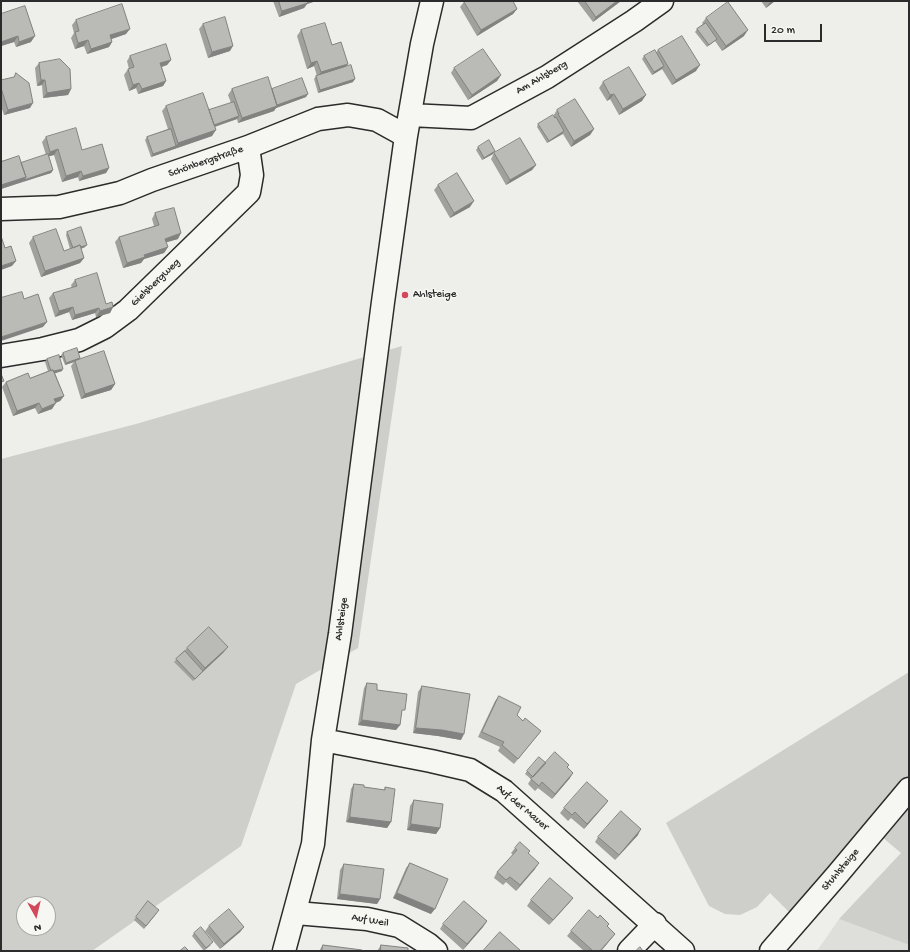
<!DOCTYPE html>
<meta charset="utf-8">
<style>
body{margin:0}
#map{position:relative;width:910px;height:952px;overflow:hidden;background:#eeeeea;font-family:"Gochi Hand",sans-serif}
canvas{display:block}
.frame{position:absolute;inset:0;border:2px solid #2b2b2b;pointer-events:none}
.north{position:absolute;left:16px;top:896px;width:40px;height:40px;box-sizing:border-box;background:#f6f6f2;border:1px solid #a5a5a2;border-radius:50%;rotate:172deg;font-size:11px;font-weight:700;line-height:16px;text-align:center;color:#2b2b2b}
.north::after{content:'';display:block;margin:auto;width:14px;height:18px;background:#d1495b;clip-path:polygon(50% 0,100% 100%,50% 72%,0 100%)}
.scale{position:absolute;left:764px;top:24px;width:58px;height:18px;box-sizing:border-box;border:2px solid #2b2b2b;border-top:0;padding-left:5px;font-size:12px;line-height:14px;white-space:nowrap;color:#2b2b2b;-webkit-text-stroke:3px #f6f6f2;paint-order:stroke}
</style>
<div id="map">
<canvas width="910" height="952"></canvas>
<div class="frame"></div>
<div class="north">N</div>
<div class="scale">20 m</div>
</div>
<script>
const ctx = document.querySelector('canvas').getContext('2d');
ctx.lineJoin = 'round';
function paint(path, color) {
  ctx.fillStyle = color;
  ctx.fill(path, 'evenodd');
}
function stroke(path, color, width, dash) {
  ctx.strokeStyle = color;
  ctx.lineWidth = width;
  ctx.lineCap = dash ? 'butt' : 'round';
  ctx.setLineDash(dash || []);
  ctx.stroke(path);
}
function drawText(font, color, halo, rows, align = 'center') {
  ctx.font = font + ' "Gochi Hand",sans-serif';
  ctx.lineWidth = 3;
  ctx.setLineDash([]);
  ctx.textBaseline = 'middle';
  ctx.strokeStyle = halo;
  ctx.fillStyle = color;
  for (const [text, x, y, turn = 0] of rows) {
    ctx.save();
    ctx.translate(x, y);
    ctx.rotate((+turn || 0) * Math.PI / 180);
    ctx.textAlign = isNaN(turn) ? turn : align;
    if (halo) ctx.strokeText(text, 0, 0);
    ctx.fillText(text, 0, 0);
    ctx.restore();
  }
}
paint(new Path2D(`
 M 839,919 L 909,945 L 909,951 L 817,951 Z`), '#dededb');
paint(new Path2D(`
 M 402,346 L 358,648 L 296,684 L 241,846 L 92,951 L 1,951 L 1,459 L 136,424 ZM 24,904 L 48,904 L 48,928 L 24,928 Z
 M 909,672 L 909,945 L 839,919 L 901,853 L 875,831 L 798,921 L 770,893 L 757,907 L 740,915 L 725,914 L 709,906 L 666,823 Z`), '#cececa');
const street = new Path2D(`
 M 410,115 L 471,118 L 547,77 L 634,21 L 662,1
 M 1,209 L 59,207 L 120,193 L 152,180 L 248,147 L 318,119 L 348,115 L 377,120 L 406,136
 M 1,356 L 43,349 L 79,340 L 105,327 L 128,310 L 249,192 L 252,175 L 248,147
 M 323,740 L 431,761 L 470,770 L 504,791 L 683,951
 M 296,913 L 367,919 L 399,926 L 428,944 L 436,951
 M 284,951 L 313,844 L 323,740 L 340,634 L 383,302 L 406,136 L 422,44 L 432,1
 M 629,951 L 655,924`);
const secondary = new Path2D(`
 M 771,951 L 837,875 L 909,789`);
stroke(street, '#2b2b2b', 25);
stroke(secondary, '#2b2b2b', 25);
stroke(street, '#f6f6f2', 22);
stroke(secondary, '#f6f6f2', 22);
paint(new Path2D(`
 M 273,1 L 316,1 L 307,4 L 304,8 L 279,17 Z
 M 577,1 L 621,1 L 593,22 Z
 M 761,1 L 775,1 L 766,8 Z
 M 464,2 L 517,9 L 513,14 L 477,36 L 460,7 Z
 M 1,14 L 31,42 L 16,47 L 14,42 L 1,46 Z
 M 706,18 L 744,36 L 722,51 L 715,41 L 707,47 L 695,32 L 697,29 L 703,24 L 702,23 Z
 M 76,20 L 126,34 L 111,39 L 112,42 L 109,47 L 87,54 L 84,46 L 75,49 L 71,38 L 74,33 L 72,25 Z
 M 203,24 L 230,51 L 208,58 L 199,29 Z
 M 301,30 L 332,45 L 346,66 L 353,82 L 318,93 L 314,79 L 316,76 L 317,76 L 314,66 L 307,69 L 297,36 Z
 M 658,50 L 696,71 L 672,85 L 662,69 L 652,75 L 642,59 L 644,56 L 656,53 Z
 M 130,56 L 171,60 L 167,65 L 162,67 L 166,81 L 163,86 L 138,94 L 136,88 L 129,91 L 124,75 L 128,69 L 129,69 L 127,61 Z
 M 39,63 L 71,89 L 68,95 L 43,98 L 42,85 L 37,86 L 35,68 Z
 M 454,68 L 501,75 L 497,81 L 468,100 L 451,73 Z
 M 1,80 L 30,108 L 4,115 L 1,106 Z
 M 603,82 L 642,101 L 619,115 L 610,99 L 607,101 L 599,88 Z
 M 232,89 L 272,89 L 306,97 L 276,108 L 274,111 L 238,123 L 237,119 L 215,127 L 212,136 L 151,157 L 145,140 L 147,137 L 168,129 L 162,111 L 166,106 L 209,110 L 231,103 L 228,95 Z
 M 557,110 L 594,129 L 590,135 L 571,147 L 563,134 L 547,143 L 537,127 L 538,124 L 553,116 Z
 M 46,137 L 82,150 L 109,168 L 106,173 L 79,181 L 78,177 L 62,182 L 54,155 L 49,156 L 53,170 L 51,173 L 1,189 L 2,161 L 21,163 L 46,155 L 42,142 Z
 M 478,147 L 493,154 L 482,160 L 476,150 Z
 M 494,153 L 536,165 L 532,170 L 506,185 L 491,159 Z
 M 438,185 L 470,207 L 450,218 L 434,190 Z
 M 155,213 L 178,239 L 166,242 L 168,247 L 164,253 L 144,259 L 141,263 L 123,268 L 115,242 L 119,237 L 154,226 L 152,219 Z
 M 67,232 L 85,247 L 81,249 L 84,258 L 80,263 L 41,277 L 29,243 L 33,237 L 64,251 L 70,249 L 66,235 Z
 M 75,280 L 106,304 L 113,307 L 110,313 L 96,317 L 95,313 L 72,320 L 69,312 L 55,317 L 49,298 L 53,293 L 72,288 L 71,285 Z
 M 63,353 L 80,358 L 79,359 L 115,384 L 111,390 L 81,399 L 71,366 L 74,362 L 65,365 L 61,355 Z
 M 47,359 L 62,371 L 55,373 L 64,396 L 60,401 L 55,403 L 52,409 L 38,414 L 35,408 L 13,416 L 2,387 L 6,382 L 30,378 L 48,371 L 45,362 Z
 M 187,648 L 224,652 L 193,681 L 174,662 Z
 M 367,683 L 377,690 L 401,715 L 400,725 L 396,730 L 358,725 L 364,688 Z
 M 422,686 L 461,740 L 438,736 L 413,733 L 418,692 Z
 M 499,696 L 517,715 L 523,721 L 541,731 L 537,736 L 514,764 L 498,751 L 500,747 L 478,737 L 495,701 Z
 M 546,763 L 569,765 L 567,767 L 570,778 L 552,799 L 538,788 L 535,791 L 528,784 L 531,779 L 525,774 L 527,771 Z
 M 354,784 L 364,787 L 384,790 L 385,787 L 391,822 L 387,828 L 346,822 L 351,789 Z
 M 414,800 L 440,828 L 436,834 L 407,830 L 410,806 Z
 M 608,801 L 604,806 L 584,829 L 571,818 L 568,821 L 560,813 L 564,808 Z
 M 638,835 L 615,860 L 595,842 L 598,837 Z
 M 515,848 L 528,854 L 535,869 L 516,891 L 506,882 L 503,885 L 494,878 L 497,872 L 513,855 L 511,853 Z
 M 410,863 L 431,914 L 393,898 L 406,868 Z
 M 344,864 L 380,899 L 377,904 L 337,899 L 340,870 Z
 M 573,898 L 569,903 L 549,925 L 527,906 L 531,900 Z
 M 157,913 L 144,929 L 134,920 L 136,917 Z
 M 487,921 L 483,927 L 463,950 L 440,929 L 443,924 Z
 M 209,926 L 244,927 L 240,932 L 220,949 L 205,931 Z
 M 607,927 L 615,934 L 611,939 L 601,951 L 584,951 L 567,936 L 571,931 Z
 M 194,933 L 211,945 L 204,951 L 192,936 Z
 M 323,945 L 362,951 L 319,951 Z
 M 381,945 L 408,951 L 377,951 Z`), '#a0a09d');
paint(new Path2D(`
 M 306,1 L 316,1 L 307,4 L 304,8 L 279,17 L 282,11 Z
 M 617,1 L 621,1 L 593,22 L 596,17 Z
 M 772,1 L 775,1 L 766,8 L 770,2 Z
 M 517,9 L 513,14 L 477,36 L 481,30 Z
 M 130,29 L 126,34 L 106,41 L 110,35 Z
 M 748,30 L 744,36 L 722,51 L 726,46 Z
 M 18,36 L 14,42 L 1,46 L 1,42 Z
 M 35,36 L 31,42 L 16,47 L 19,42 Z
 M 88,40 L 84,46 L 75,49 L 78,43 Z
 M 112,42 L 109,47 L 87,54 L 91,49 Z
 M 233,46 L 230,51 L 208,58 L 212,52 Z
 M 171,60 L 167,65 L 157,68 L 160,63 Z
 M 317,61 L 314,66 L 307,69 L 311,63 Z
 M 348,64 L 344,69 L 317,78 L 321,72 Z
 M 700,65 L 696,71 L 672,85 L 676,80 Z
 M 664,66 L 662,69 L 652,75 L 654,72 Z
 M 501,75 L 497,81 L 468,100 L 472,95 Z
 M 355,79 L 353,82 L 318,93 L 320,90 Z
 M 41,80 L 45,80 L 42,85 L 37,86 Z
 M 166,81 L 163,86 L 138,94 L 142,89 Z
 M 139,83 L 136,88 L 129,91 L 133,85 Z
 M 71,89 L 68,95 L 43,98 L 47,93 Z
 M 308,94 L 306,97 L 276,108 L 274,111 L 238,123 L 242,118 Z
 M 614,94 L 610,99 L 607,101 L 610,95 Z
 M 646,95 L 642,101 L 619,115 L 623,109 Z
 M 33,103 L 30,108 L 4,115 L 8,110 Z
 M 239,116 L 237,119 L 210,128 L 212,126 Z
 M 594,129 L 590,135 L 571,147 L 574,141 Z
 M 216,130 L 212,136 L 151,157 L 153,154 L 176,146 L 178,143 Z
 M 564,131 L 562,134 L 547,143 L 549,141 Z
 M 58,149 L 54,155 L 46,157 L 50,152 Z
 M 495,151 L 493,154 L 482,160 L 484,158 Z
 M 536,165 L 532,170 L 506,185 L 510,180 Z
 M 109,168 L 106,173 L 79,181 L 83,176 Z
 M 53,170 L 51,173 L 22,182 L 24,180 Z
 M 81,171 L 78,177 L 62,182 L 66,176 Z
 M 26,177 L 22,182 L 1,189 L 1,185 Z
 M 474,201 L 470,207 L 450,218 L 454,213 Z
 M 181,233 L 178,239 L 161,244 L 165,239 Z
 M 87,245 L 85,247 L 72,252 L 74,250 Z
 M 168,247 L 164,253 L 144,259 L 141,263 L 123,268 L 127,263 L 144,255 Z
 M 84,258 L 80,263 L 41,277 L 45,271 Z
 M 16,261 L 12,266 L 1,270 L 1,266 Z
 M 73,307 L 69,312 L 55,317 L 59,311 Z
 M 113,307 L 110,313 L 96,317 L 100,311 Z
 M 99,308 L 95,313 L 72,320 L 75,315 Z
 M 47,322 L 43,327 L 1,341 L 1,337 Z
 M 80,358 L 78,360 L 75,361 L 74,362 L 65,365 L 66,363 Z
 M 63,369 L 62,371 L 50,375 L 51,372 Z
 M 115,384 L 111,390 L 81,399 L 85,394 Z
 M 64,396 L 60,401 L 50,405 L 54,399 Z
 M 39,403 L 35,408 L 13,416 L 17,411 Z
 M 56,403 L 52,409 L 38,414 L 42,409 Z
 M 228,647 L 224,652 L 193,681 L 205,668 Z
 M 362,720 L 400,725 L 396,730 L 358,725 Z
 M 416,728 L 442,730 L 464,734 L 461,740 L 438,736 L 413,733 Z
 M 573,773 L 570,778 L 552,799 L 555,794 Z
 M 608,801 L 604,806 L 584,829 L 587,824 Z
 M 350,817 L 391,822 L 387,828 L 346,822 Z
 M 411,824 L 440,828 L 436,834 L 407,830 Z
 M 641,829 L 638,835 L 615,860 L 619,855 Z
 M 539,863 L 535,869 L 516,891 L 520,885 Z
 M 397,893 L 435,909 L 431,914 L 393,898 Z
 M 340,894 L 380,899 L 377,904 L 337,899 Z
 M 573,898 L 569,903 L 549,925 L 553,920 Z
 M 487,921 L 483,927 L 463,950 L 467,944 Z
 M 244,927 L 240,932 L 220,949 L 224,944 Z
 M 615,934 L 611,939 L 601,951 L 600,951 Z`), '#828280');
const building = new Path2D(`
 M 279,1 L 307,1 L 308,3 L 282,11 Z
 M 466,1 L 513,1 L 517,9 L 481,30 L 464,2 Z
 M 585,1 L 617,1 L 596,17 Z
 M 728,2 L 748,30 L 726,46 L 706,18 Z
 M 122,4 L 130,29 L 110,35 L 112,42 L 91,49 L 88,40 L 78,43 L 75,32 L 79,31 L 76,20 Z
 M 25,6 L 35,36 L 19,42 L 18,36 L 1,42 L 1,14 Z
 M 225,17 L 233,46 L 212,52 L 203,24 Z
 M 325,23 L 332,45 L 341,42 L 348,64 L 321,72 L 317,61 L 311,63 L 301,30 Z
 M 706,23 L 717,39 L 709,45 L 697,29 Z
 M 682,36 L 700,65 L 676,80 L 658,50 Z
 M 166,44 L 171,60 L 160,63 L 166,81 L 142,89 L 139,83 L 133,85 L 128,69 L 134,67 L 130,56 Z
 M 483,49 L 501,75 L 472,95 L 454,68 Z
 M 655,50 L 664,66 L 654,72 L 644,56 Z
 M 60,59 L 70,69 L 71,89 L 47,93 L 45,80 L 41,80 L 39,63 Z
 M 351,65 L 355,79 L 320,90 L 316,76 Z
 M 629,67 L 646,95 L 623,109 L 614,94 L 610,95 L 603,82 Z
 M 16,73 L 29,83 L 33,103 L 8,110 L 1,88 L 1,80 L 14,77 Z
 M 268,77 L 277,106 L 242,118 L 232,89 Z
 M 302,78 L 308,94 L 277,105 L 272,89 Z
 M 203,93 L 216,130 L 178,143 L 166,106 Z
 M 575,99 L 594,129 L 574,141 L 558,114 L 559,114 L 557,110 Z
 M 234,102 L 239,116 L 214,125 L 209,110 Z
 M 553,115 L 555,118 L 556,117 L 564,131 L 549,141 L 538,124 Z
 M 76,128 L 82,150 L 102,144 L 109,168 L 83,176 L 81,171 L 66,176 L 58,149 L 50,152 L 46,137 Z
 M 171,129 L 176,146 L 153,154 L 147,137 Z
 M 520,138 L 536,165 L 510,180 L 494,153 Z
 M 489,140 L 495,151 L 484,158 L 478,147 Z
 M 48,154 L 53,170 L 24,180 L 26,177 L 21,163 Z
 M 19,156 L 26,177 L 1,185 L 1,159 L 2,161 Z
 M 457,173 L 474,201 L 454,213 L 438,185 Z
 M 174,208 L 181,233 L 165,239 L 168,247 L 144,255 L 145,257 L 127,263 L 119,237 L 159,225 L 155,213 Z
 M 81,227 L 87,245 L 81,247 L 80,245 L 73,248 L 67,232 Z
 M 56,229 L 64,251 L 80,245 L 84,258 L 45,271 L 33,237 Z
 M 1,236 L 5,248 L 11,246 L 16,261 L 1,266 Z
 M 97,273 L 106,304 L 112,302 L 113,307 L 100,311 L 99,308 L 75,315 L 73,307 L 59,311 L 53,293 L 77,286 L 75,280 Z
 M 22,292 L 24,299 L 38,294 L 47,322 L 1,337 L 1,298 Z
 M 77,348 L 80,358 L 66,363 L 63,353 Z
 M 104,351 L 115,384 L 85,394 L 75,361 Z
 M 59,355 L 63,369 L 54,371 L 53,370 L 51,371 L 47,359 Z
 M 53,370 L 64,396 L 54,399 L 56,403 L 42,409 L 39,403 L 17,411 L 6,382 L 28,373 L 30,378 Z
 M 1,374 L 4,381 L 1,382 Z
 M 209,627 L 228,647 L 205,668 L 187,648 Z
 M 185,651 L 203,671 L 195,679 L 176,659 Z
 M 367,683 L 377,684 L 377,690 L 407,694 L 405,710 L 402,710 L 400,725 L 362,720 Z
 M 422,686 L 470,694 L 464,734 L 442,730 L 416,728 Z
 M 499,696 L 521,707 L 517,715 L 523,721 L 525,718 L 541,731 L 518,759 L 502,745 L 504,742 L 482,732 Z
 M 555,752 L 569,765 L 567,767 L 573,773 L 555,794 L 542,782 L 539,786 L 531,779 Z
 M 539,757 L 546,763 L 533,777 L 527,771 Z
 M 587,782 L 608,801 L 587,824 L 575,812 L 572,815 L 564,808 Z
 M 354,784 L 364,785 L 364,787 L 385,790 L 385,787 L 395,789 L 391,822 L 350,817 Z
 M 414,800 L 443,804 L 440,828 L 411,824 Z
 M 621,811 L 641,829 L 619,855 L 598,837 Z
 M 520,842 L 530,851 L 528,853 L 539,863 L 520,885 L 510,877 L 506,880 L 497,872 L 517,850 L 515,848 Z
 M 410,863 L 448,879 L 435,909 L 397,893 Z
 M 344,864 L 384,869 L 380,899 L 340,894 Z
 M 550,878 L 573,898 L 553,920 L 531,900 Z
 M 148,901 L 159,910 L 146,926 L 136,917 Z
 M 464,901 L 487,921 L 467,944 L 443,924 Z
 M 229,909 L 244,927 L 224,944 L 209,926 Z
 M 589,910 L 598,918 L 600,915 L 609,924 L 607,926 L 615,934 L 600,951 L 593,951 L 571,931 Z
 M 201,927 L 213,942 L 206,948 L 194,933 Z
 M 500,932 L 521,951 L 483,951 Z
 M 323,945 L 362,950 L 362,951 L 322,951 Z
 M 381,945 L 408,948 L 408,951 L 381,951 Z
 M 185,947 L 189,951 L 180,951 Z
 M 640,947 L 643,951 L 636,951 Z`);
paint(building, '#babab7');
stroke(building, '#828280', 1);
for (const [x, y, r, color] of [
 [405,295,4,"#d1495b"]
]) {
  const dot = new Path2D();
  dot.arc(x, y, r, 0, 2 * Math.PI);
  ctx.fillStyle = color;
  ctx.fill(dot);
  stroke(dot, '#f6f6f2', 1.5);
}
drawText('11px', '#2b2b2b', '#f6f6f2', [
 ["Am Ahlsberg",542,78,-30],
 ["Schönbergstraße",206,162,-19],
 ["Gielsbergweg",156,283,-44],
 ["Ahlsteige",342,619,-82],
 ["Auf der Mauer",522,808,40],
 ["Stuhlsteige",841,870,-50],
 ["Auf Weil",370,921,10]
]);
drawText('11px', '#2b2b2b', '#f6f6f2', [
 ["Ahlsteige",413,295]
], 'left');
</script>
